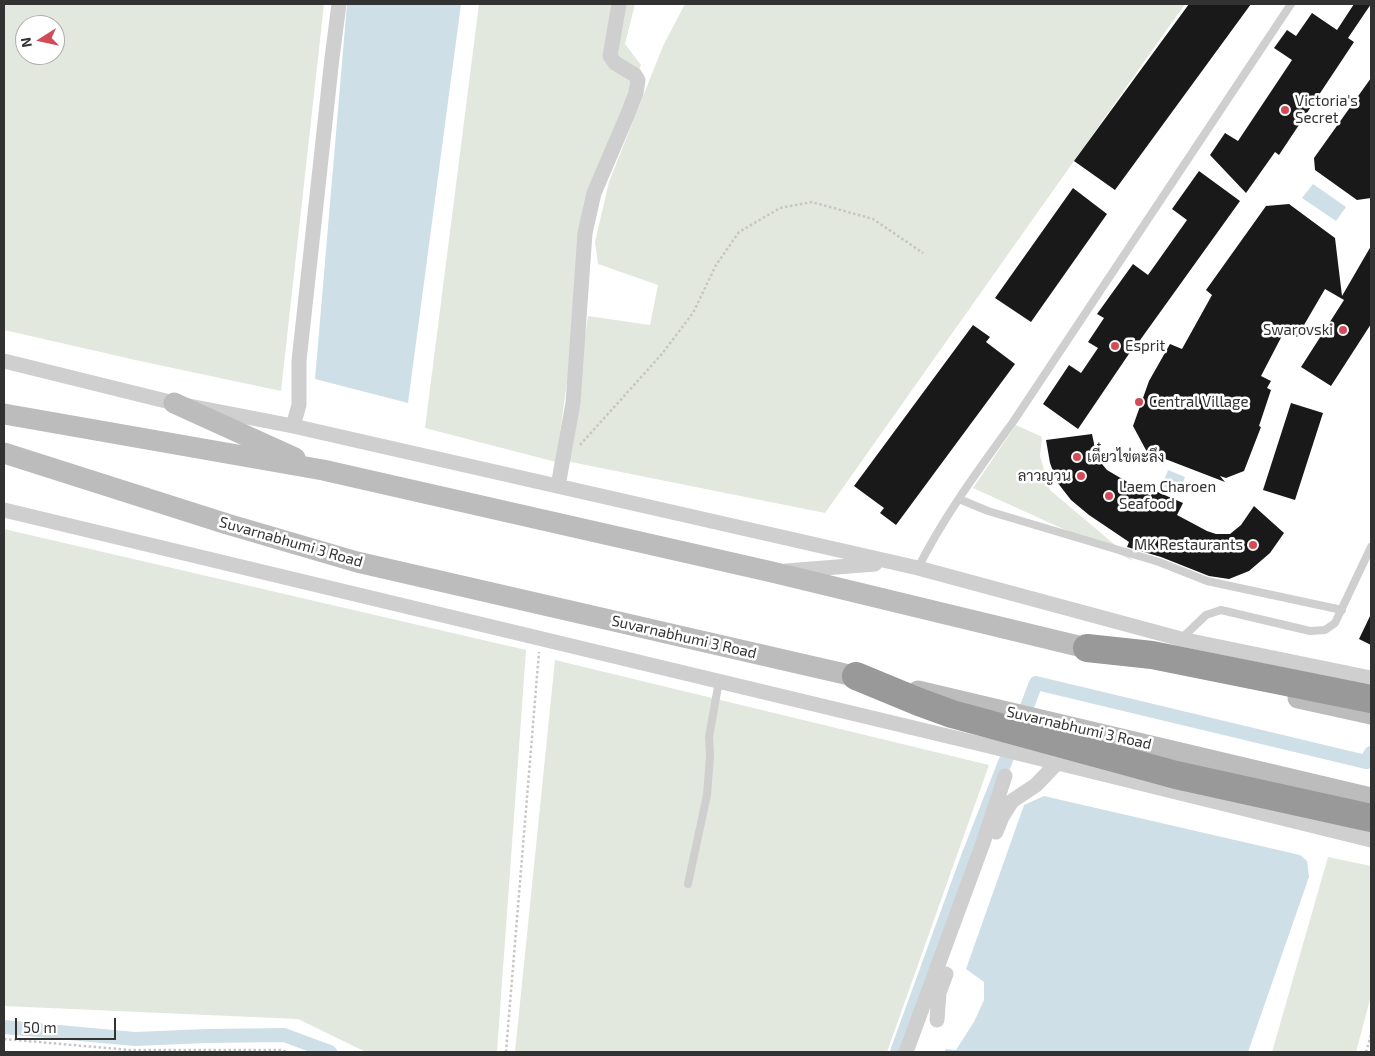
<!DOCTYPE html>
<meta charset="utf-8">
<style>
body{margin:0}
#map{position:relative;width:1375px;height:1056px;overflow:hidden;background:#fff;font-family:"Exo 2",sans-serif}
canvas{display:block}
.frame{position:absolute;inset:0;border:5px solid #323232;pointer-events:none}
.north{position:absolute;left:15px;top:15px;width:50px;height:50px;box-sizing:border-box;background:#fff;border:1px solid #adadad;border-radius:50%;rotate:260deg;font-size:14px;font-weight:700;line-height:20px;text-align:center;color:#323232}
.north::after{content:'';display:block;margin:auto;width:18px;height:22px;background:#d24b57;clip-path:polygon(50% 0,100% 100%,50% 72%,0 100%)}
.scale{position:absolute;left:15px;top:1018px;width:101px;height:22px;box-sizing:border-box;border:2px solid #323232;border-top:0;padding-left:6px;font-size:15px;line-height:18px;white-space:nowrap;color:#323232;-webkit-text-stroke:4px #fff;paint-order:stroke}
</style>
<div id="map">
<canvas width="1375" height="1056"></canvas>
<div class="frame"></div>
<div class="north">N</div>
<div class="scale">50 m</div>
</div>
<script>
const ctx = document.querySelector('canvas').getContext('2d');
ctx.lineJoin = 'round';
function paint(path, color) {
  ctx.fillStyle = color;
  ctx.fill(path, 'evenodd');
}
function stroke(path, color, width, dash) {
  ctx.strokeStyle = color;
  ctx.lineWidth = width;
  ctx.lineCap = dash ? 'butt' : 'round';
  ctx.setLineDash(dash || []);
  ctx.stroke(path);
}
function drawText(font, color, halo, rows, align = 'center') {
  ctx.font = font + ' "Exo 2",Sarabun,sans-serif';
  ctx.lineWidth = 5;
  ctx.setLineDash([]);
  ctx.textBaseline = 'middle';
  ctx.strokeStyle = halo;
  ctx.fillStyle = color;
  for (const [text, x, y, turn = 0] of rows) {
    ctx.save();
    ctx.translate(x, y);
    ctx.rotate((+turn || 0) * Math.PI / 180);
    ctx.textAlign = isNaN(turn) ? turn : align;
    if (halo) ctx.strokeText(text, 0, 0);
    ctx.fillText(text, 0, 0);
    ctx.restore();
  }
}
paint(new Path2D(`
 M 4,4 L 324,4 L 281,391 L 140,361 L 4,330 ZM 25,25 L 55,25 L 55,55 L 25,55 Z
 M 479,4 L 635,4 L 625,44 L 641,65 L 595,178 L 556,462 L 425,428 Z
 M 685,4 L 1185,4 L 825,513 L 566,461 L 588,316 L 650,325 L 658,285 L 598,264 L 595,242 L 609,182 L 663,46 Z
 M 1016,425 L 1042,437 L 1040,456 L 1050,490 L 1134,561 L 973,488 Z
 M 4,529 L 526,650 L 497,1052 L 366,1052 L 298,1019 L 4,1006 Z
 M 555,660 L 989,765 L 887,1052 L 515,1052 Z
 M 1328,857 L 1371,866 L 1371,996 L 1356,1052 L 1272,1052 Z`), '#e2e8dd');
paint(new Path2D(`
 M 347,4 L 461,4 L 408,403 L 315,379 Z
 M 1313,184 L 1346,207 L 1336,221 L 1302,198 Z
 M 1168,470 L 1185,477 L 1179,493 L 1162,486 Z
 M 1044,796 L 1300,855 L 1307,861 L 1309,877 L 1248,1052 L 944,1052 L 946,1049 L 956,1050 L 974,1022 L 984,1000 L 984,982 L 966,969 L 1024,805 Z`), '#cfdfe8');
stroke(new Path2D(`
 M 1021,722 L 1036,683 L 1366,762 L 1371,753
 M 4,1027 L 135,1039 L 207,1036 L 284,1035 L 330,1052
 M 897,1052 L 969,854 L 1013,742`), '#cfdfe8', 14);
paint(new Path2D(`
 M 1189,4 L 1251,4 L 1115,190 L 1074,161 Z
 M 1354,4 L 1371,4 L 1348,38 L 1354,42 L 1279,155 L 1275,152 L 1246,193 L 1210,155 L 1225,133 L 1238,141 L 1292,60 L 1274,48 L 1287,30 L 1296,36 L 1312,13 L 1337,30 Z
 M 1371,78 L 1371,198 L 1357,200 L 1315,170 L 1314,158 Z
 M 1199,171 L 1240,201 L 1138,343 L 1137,342 L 1078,429 L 1043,404 L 1069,365 L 1081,373 L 1098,348 L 1088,342 L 1104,318 L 1097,314 L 1133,264 L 1148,275 L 1187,220 L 1172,209 Z
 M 1073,188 L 1107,214 L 1031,322 L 995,298 Z
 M 1289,204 L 1335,238 L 1342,296 L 1371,246 L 1371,324 L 1331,386 L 1301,367 L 1344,300 L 1325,289 L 1297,337 L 1285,330 L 1261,376 L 1271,381 L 1267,388 L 1271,390 L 1259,426 L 1261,427 L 1244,471 L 1226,478 L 1220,476 L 1225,482 L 1147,452 L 1133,426 L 1149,381 L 1170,344 L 1182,349 L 1212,295 L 1206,290 L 1266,206 Z
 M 973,325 L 990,337 L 986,342 L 1015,364 L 896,525 L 880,513 L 884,508 L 854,486 Z
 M 1291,403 L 1323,413 L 1295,500 L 1263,490 Z
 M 1092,434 L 1097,458 L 1107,470 L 1151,496 L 1153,490 L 1183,503 L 1177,515 L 1207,531 L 1216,534 L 1230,534 L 1241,525 L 1254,506 L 1284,533 L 1270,553 L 1249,571 L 1229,579 L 1209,576 L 1161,557 L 1127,547 L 1129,542 L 1089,515 L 1071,500 L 1057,482 L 1050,463 L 1046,440 Z
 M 1371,614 L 1371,645 L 1359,639 Z`), '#191919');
stroke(new Path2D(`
 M 580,445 L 661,355 L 693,313 L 716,265 L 739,232 L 780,208 L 812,202 L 873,219 L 923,253
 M 4,1039 L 130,1050 L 281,1050 L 288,1052
 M 506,1052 L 539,652
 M 1366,1052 L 1371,1035`), '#c6c6c6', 2.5, [2.5, 2.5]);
stroke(new Path2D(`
 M 959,499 L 988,511 L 1159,562 L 1207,581 L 1342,610
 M 918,568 C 944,516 979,469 1013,422 L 1291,4
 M 1181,639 L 1206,615 L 1221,610 L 1310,631 L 1325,630 L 1335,623 L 1371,547
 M 688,884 L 707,795 L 710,756 L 709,737 L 719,681`), '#cfcfcf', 8);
stroke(new Path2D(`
 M 4,361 L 174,403 L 293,426 L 918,568 L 1181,639 L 1371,678
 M 293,426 L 299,405 L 299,361 L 332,58 L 339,4
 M 558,486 L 573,403 L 585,233 L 594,193 L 627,116 L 636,93 L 638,80 L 635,75 L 615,63 L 610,56 L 619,4
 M 4,510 L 989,746 L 1371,840
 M 786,571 L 875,564
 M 996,832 L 1002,817 L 1012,801 L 1036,785 L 1057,763
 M 937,1020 L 939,993 L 946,974
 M 906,1052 L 983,843 L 1005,776`), '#cfcfcf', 15);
stroke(new Path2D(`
 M 174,403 L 295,458
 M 4,414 L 323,470 L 772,572 L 1103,652
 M 4,453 L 227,524 L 357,562 L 871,680
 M 918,691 L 1371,798
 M 1298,698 L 1371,714`), '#bcbcbc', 21);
stroke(new Path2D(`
 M 1087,648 L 1152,655 L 1371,699
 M 856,676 L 919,702 L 952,714 L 1176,775 L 1371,818`), '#999', 28);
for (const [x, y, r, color] of [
 [1285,110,5,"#d24b57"],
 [1343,330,5,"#d24b57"],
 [1115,346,5,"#d24b57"],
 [1139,402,5,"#d24b57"],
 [1077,457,5,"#d24b57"],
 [1081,476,5,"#d24b57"],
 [1109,496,5,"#d24b57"],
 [1253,545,5,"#d24b57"]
]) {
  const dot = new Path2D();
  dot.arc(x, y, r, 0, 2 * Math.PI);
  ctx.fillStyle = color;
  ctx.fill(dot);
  stroke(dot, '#fff', 2);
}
drawText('15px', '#323232', '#fff', [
 ["Victoria's",1295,101],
 ["Secret",1295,118],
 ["Swarovski",1333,330,"right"],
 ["Esprit",1125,346],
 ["Central Village",1149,402],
 ["เตี๋ยวไข่ตะลึง",1087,457],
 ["ลาวญวน",1071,476,"right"],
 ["Laem Charoen",1119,487],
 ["Seafood",1119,504],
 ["MK Restaurants",1243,545,"right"]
], 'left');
drawText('15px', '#323232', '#fff', [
 ["Suvarnabhumi 3 Road",291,542,16],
 ["Suvarnabhumi 3 Road",684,637,13],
 ["Suvarnabhumi 3 Road",1079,728,13]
]);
</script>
